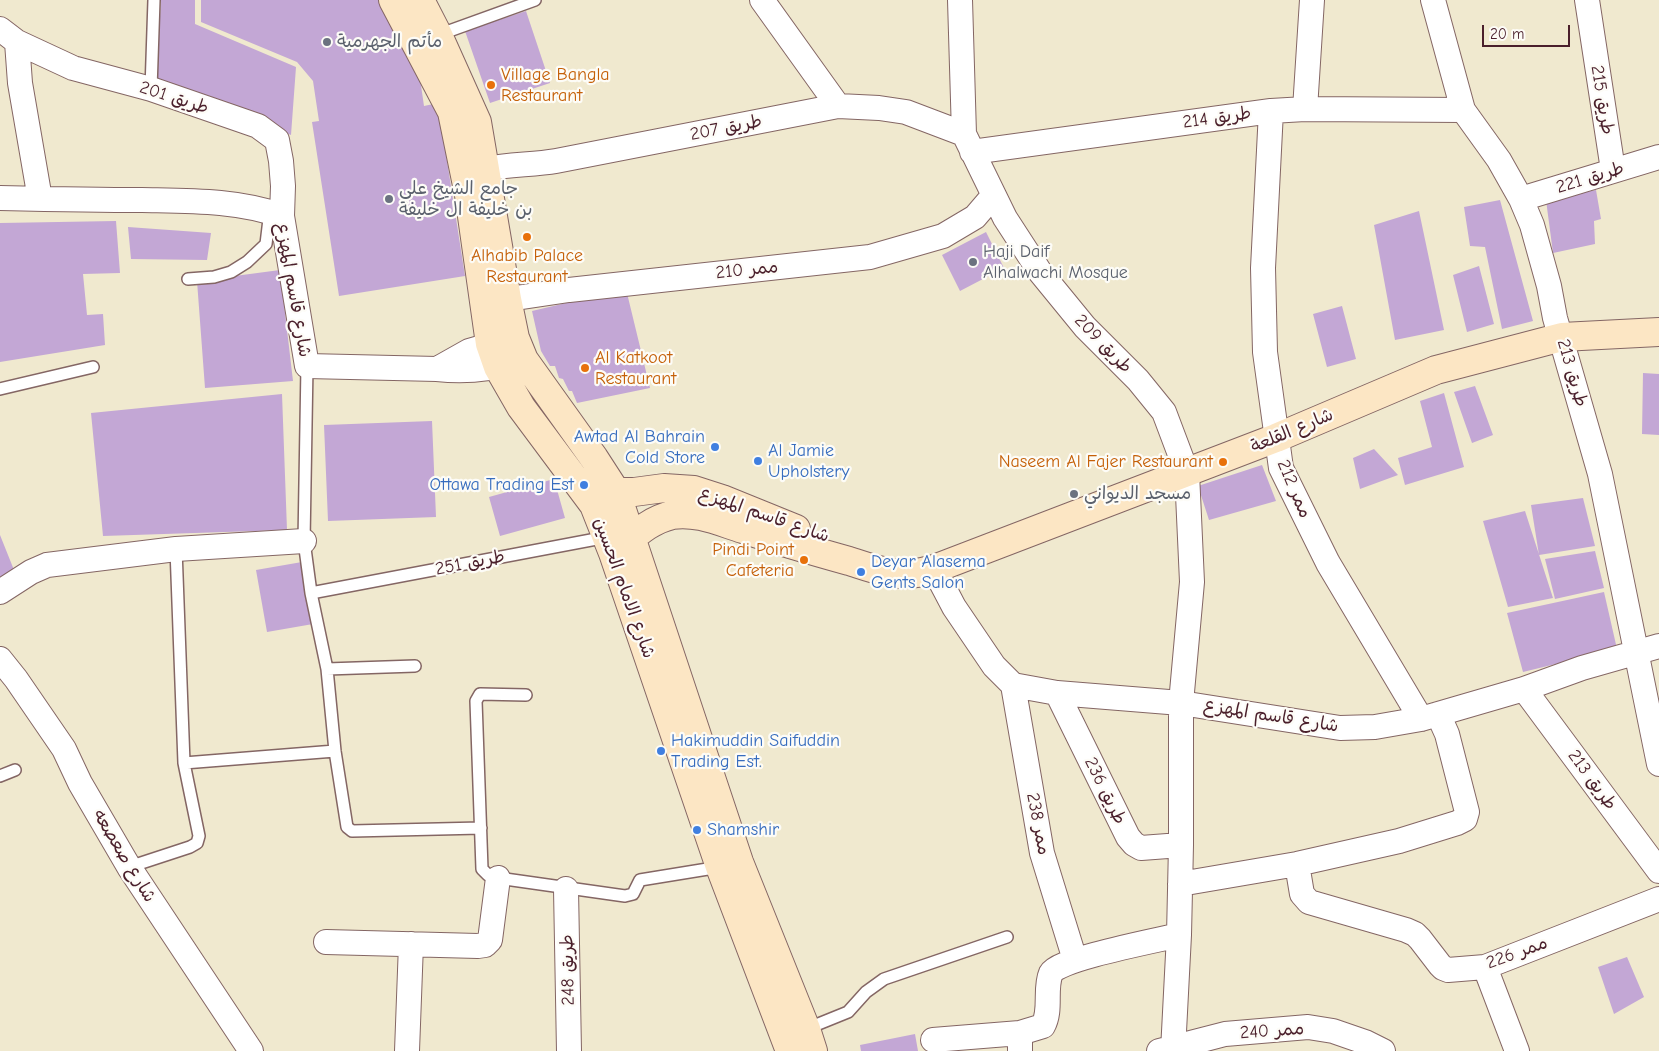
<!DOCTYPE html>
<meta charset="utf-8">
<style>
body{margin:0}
#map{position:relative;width:1659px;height:1051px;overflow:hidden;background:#f0e9cf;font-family:"Comic Neue",sans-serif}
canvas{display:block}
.scale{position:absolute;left:1482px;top:25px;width:88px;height:22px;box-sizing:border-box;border:2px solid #4a1f2b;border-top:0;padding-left:6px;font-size:15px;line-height:18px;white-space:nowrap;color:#4a1f2b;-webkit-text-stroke:4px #fdfcf7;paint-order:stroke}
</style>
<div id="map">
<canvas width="1659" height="1051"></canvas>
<div class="scale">20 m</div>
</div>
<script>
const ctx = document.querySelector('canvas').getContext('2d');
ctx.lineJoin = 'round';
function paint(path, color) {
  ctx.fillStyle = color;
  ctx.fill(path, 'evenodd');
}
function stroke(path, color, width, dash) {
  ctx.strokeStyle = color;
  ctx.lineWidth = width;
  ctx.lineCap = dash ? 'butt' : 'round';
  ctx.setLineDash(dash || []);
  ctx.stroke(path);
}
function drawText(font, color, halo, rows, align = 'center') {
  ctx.font = font + ' "Comic Neue","Playpen Sans Arabic",sans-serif';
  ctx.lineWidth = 4.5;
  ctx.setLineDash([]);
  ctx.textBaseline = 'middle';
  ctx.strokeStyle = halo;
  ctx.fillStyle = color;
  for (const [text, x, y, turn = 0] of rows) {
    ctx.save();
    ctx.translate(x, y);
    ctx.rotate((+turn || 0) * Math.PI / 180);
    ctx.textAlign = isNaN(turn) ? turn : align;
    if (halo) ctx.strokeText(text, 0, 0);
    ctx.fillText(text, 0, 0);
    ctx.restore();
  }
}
paint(new Path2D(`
 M 161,0 L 195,0 L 195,24 L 296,67 L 291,135 L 156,81 Z
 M 201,0 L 382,0 L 418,65 L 424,106 L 438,103 L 465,276 L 339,296 L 312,122 L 319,121 L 313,81 L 297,62 L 201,22 Z
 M 526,11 L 550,83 L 490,103 L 465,31 Z
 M 1596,190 L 1601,219 L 1594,221 L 1595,244 L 1553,253 L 1546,200 Z
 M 1500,200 L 1533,321 L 1502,329 L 1485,247 L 1470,246 L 1464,207 Z
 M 1419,211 L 1444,330 L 1395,340 L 1374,225 Z
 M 116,221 L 120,273 L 83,274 L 87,315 L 103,314 L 105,345 L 0,362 L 0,223 Z
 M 128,227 L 211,233 L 207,260 L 131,259 Z
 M 986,232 L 1004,268 L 960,291 L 942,255 Z
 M 1479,266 L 1494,324 L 1467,332 L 1453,275 Z
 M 280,270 L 293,381 L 205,388 L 197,281 Z
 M 626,289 L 650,388 L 577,403 L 572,391 L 569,391 L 563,379 L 559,378 L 555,366 L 550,366 L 541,351 L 532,311 Z
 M 1342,306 L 1356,359 L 1327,367 L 1313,314 Z
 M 1643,373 L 1659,374 L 1659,435 L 1642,434 Z
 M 1475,386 L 1493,435 L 1472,443 L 1454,392 Z
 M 1444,393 L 1464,467 L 1405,485 L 1398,458 L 1432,447 L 1420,401 Z
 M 282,394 L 287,530 L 103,536 L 91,413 Z
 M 432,421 L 436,517 L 328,521 L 324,425 Z
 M 1374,449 L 1398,475 L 1360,489 L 1353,458 Z
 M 1262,465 L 1276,501 L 1209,520 L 1198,486 Z
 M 554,479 L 565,518 L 500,536 L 489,497 Z
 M 1583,498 L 1595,546 L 1539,555 L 1531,505 Z
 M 1525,511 L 1553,598 L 1508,607 L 1483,521 Z
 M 0,535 L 14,570 L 0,578 Z
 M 1595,551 L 1604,588 L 1555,599 L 1545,559 Z
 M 302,562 L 313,624 L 267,632 L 256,570 Z
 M 1604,592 L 1617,649 L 1523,672 L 1507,613 Z
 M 1627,957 L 1644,997 L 1614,1014 L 1598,967 Z
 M 915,1034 L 918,1051 L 861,1051 L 860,1045 Z`), '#c3a7d5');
const lane = new Path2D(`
 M 438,35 L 535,0
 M 151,89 L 154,0
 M 188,279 L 214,277 L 231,272 L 247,262 L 266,244 L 270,211
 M 307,366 L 304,541 L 311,593 L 327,669 L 335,751 L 347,827 L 352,831 L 481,828
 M 0,389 L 93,367
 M 311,593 L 607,537
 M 327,669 L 415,666
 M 526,695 L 480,694 L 476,701 L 482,869 L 488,875 L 498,878 L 625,896 L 633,894 L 640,880 L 720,867
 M 184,763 L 335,751
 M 0,776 L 15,770
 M 129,867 L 190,847 L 197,843 L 199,836 L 184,763 L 176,549
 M 806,1029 L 848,1012 L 866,992 L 884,979 L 1007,937`);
const street = new Path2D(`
 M 762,0 L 838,106
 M 960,0 L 964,134 L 1005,218 L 1040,272 L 1085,327 L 1138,380 L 1164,412 L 1187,473 L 1192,582 L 1181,703 L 1181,845 L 1179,935 L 1173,1051
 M 1433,0 L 1463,110 L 1499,160 L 1521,199 L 1532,225 L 1549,286 L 1555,318 L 1600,474 L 1659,764
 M 1587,0 L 1613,170
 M 0,29 L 17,42 L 73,68 L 151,89 L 232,117 L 258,126 L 277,140 L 281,161 L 283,186 L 282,216 L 307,366 L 437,369 C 465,372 489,370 515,362
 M 17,42 L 20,83 L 40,199
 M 1305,109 L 1312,0
 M 1271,111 L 1263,268 L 1265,352 L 1281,468 L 1328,563 L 1421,719
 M 972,152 L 1271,111 L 1305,109 L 1463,110
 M 486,169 C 509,164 533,165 556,161 L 838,106 L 879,108 L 906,112 L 964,134
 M 0,198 C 47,199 95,200 142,200 C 188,201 238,200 282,216
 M 1521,199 L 1659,157
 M 489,302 L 569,290 L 870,257 L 943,236 L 975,217 L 993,196
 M 437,369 L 469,351 L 507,340
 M 934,569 L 954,607 L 994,666 L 1013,685 L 1057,693 L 1181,703 L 1340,728 L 1375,727 L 1421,719 L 1524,689 L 1582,668 L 1659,646
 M 0,592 L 31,572 L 47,565 L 176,549 L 304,541
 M 0,659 L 16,679 L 64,749 L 80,783 L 129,867 L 251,1051
 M 1013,685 L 1042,853 L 1075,960
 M 1524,689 L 1659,871
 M 1057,693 L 1128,837 L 1134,844 L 1141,848 L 1181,845
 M 1297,864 L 1302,894 L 1309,902 L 1406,930 L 1415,934 L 1420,939 L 1440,965 L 1443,968 L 1448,970 L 1485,967 L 1659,899
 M 1180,884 L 1297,864 L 1399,841 L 1457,823 L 1465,819 L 1467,812 L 1447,734 L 1438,714
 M 566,889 L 569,1051
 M 326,942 L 478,946 L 485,945 L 490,940 L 498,878
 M 1485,967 L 1517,1051
 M 933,1040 L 1020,1033
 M 407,1051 L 411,944
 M 1020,1051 L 1020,1033 L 1043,1026 C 1052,1010 1044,989 1051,973 C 1058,959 1159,940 1179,935
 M 1159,1051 L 1225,1034 L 1308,1027 L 1333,1031 L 1365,1042 L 1383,1051`);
const secondary = new Path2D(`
 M 393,0 L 452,112 L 469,195 L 490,344 L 498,367 L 521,407 L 594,505 L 613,553 L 720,867 L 790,1051
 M 420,0 L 438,35 L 477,122 L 507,299 L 515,338 L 524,360 L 594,458 L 616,492 L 739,862 L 806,1029 L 813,1051
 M 602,500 L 616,492 L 634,492 L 664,488 L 694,490 L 722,499 L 796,529
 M 618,549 C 635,535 650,520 672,515 C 697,511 720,522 743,529 C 778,541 813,551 849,561 C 865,566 883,573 900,574 C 912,575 923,572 934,569 L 1276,438 L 1436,370 L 1562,337 L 1659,332`);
stroke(lane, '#846664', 14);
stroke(street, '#846664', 26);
stroke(secondary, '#846664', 30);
stroke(lane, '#fff', 11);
stroke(street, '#fff', 24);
stroke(secondary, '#fce6c4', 28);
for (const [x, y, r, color] of [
 [327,42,5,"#6b7280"],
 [491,85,5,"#e8710a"],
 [389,199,5,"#6b7280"],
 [527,237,5,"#e8710a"],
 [973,262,5,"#6b7280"],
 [585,368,5,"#e8710a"],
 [715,447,5,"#3f7fe0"],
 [758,461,5,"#3f7fe0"],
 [1223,462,5,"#e8710a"],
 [584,485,5,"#3f7fe0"],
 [1074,494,5,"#6b7280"],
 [804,560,5,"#e8710a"],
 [861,572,5,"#3f7fe0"],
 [661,751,5,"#3f7fe0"],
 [697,830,5,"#3f7fe0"]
]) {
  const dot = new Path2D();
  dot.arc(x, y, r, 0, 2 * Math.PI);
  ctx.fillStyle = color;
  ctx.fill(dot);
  stroke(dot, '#fdfcf7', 2);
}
drawText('18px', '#5b616d', '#fdfcf7', [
 ["مأتم الجهرمية",337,42],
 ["جامع الشيخ علي",399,189],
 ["بن خليفة ال خليفة",399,210],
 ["Haji Daif",983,252],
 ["Alhalwachi Mosque",983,273],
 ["مسجد الديواني",1084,494]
], 'left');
drawText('18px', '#c56008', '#fdfcf7', [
 ["Village Bangla",501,75],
 ["Restaurant",501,96],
 ["Alhabib Palace",527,256,"center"],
 ["Restaurant",527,277,"center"],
 ["Al Katkoot",595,358],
 ["Restaurant",595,379],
 ["Naseem Al Fajer Restaurant",1213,462,"right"],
 ["Pindi Point",794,550,"right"],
 ["Cafeteria",794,571,"right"]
], 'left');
drawText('18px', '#4a1f2b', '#fdfcf7', [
 ["طريق 201",174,98,18],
 ["طريق 215",1602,100,81],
 ["طريق 214",1217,118,-8],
 ["طريق 207",726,128,-11],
 ["طريق 221",1590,178,-17],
 ["ممر 210",747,270,-6],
 ["شارع قاسم المهزع",293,290,80],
 ["طريق 209",1103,344,46],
 ["طريق 213",1572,373,74],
 ["شارع القلعة",1292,431,-23],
 ["ممر 212",1294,489,67],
 ["شارع قاسم المهزع",764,515,19],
 ["طريق 251",470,563,-11],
 ["شارع الامام الحسين",624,588,70],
 ["شارع قاسم المهزع",1271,716,9],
 ["طريق 213",1592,780,54],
 ["طريق 236",1105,791,64],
 ["ممر 238",1038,824,79],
 ["شارع صعصعه",124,856,59],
 ["ممر 226",1517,953,-20],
 ["طريق 248",568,970,-91],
 ["ممر 240",1272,1031,-4]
]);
drawText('18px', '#366cbe', '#fdfcf7', [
 ["Awtad Al Bahrain",705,437,"right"],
 ["Cold Store",705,458,"right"],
 ["Al Jamie",768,451],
 ["Upholstery",768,472],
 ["Ottawa Trading Est",574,485,"right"],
 ["Deyar Alasema",871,562],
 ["Gents Salon",871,583],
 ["Hakimuddin Saifuddin",671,741],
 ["Trading Est.",671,762],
 ["Shamshir",707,830]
], 'left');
</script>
